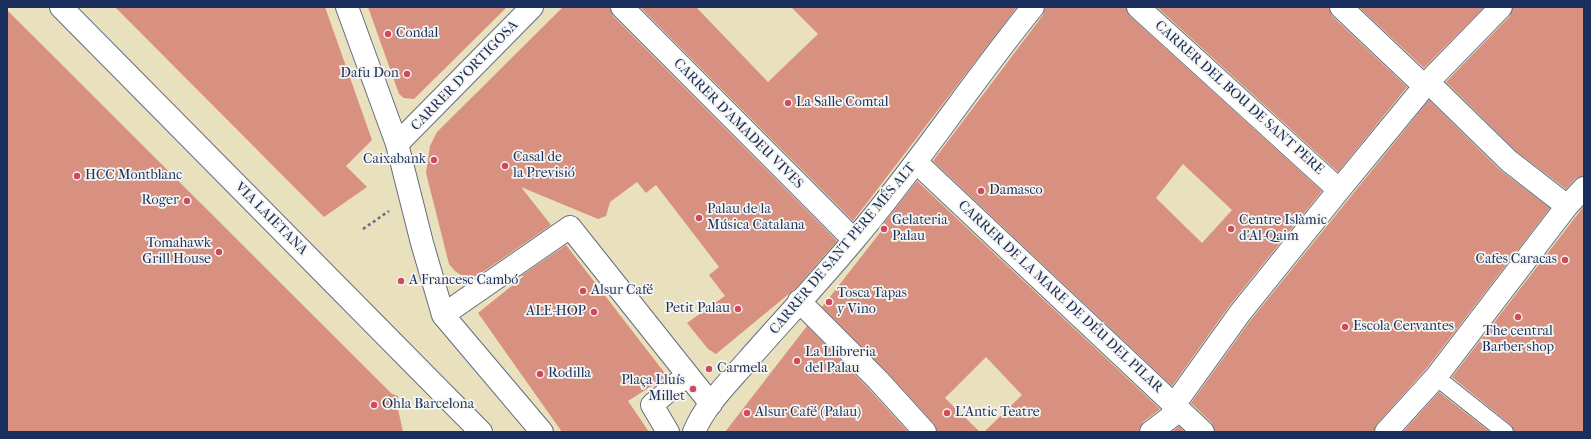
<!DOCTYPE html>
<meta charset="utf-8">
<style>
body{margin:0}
#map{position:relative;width:1591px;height:439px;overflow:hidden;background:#e9e0be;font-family:"IM FELL French Canon",serif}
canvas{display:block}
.frame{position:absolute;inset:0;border:8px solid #1b2f5e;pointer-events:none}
</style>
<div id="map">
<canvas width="1591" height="439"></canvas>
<div class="frame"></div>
</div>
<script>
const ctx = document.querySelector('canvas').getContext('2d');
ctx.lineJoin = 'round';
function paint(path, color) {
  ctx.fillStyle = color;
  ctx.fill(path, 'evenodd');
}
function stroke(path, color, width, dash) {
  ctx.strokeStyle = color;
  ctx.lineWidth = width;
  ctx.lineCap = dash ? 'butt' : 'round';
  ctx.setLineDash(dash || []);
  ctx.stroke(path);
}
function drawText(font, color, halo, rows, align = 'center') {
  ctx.font = font + ' "IM FELL French Canon",serif';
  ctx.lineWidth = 3.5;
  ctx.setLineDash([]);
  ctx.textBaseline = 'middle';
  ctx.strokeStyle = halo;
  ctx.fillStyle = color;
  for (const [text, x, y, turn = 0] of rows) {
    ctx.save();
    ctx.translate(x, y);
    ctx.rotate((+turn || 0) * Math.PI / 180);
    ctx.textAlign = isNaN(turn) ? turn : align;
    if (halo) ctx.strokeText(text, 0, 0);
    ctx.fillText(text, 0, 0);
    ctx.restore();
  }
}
paint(new Path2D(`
 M 115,7 L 325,7 L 372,140 L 346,166 L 367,187 L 324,217 Z
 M 368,7 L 507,7 L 414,99 L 404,98 L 399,94 Z
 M 563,7 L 610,7 L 613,16 L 837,241 L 796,288 L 716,354 L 708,349 L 687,323 L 725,296 L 709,275 L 719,267 L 656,185 L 646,193 L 637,182 L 610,202 L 606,216 L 598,219 L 521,187 L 551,225 L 477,276 L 461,275 L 455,271 L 449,264 L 426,173 L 430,146 L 437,132 Z
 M 640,7 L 696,7 L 768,82 L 818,34 L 791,7 L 1017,7 L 853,221 Z
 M 1045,7 L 1126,7 L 1130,16 L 1322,191 L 1230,305 L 1172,386 L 933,161 L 1043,15 ZM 1183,164 L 1232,210 L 1202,243 L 1156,198 Z
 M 1157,7 L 1329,7 L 1332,16 L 1407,87 L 1338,172 Z
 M 1359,7 L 1484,7 L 1424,68 Z
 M 1513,7 L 1584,7 L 1584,176 L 1575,179 L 1566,189 L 1517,152 L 1446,82 L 1510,16 Z
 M 7,10 L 392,394 L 398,396 L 398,409 L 403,432 L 7,432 Z
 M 1429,100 L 1500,170 L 1550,208 L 1426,369 L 1377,424 L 1374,432 L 1215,432 L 1212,423 L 1191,403 L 1250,321 Z
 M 917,181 L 1160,409 L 1143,422 L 1139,432 L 984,432 L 1022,395 L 986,357 L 945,398 L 980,432 L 937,432 L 934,424 L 887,372 L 822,307 L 886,225 L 884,223 Z
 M 1584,206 L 1584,432 L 1514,432 L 1511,425 L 1452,377 Z
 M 566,245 L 667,376 L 628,401 L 649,432 L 562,432 L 478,313 L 524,276 L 521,276 Z
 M 807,326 L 869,389 L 908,432 L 725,432 Z
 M 1439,392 L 1490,432 L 1403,432 Z
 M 1179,426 L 1185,432 L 1172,432 Z`), '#d89180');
const lane = new Path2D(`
 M 1436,377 L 1505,432`);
const street = new Path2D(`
 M 347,7 L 397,144 L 422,243 L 443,315 L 542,432
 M 622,7 L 854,240
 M 1138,7 L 1339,190
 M 1341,7 L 1420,82 L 1428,82 L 1509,161 L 1567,206
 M 397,144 L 532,7
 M 917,163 L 1203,432
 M 799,301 L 878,380 L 925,432
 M 443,315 L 570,227 L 711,404
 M 668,432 L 652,405 L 687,375
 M 694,432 C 705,405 729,382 748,360 C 783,320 820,281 854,240 C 918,165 971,83 1033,7
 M 1151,432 L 1172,416 L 1174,405 L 1240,313 L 1339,190 L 1428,82 L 1501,7
 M 1386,432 L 1436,377 L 1567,206 L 1584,188`);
const secondary = new Path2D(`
 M 61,7 L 481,432`);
stroke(lane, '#636d80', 18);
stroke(street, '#636d80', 24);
stroke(secondary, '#636d80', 24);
stroke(new Path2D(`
 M 363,229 L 389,211`), '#636d80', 2.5, [3, 3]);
stroke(lane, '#fff', 16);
stroke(street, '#fff', 22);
stroke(secondary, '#fff', 22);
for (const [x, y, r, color] of [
 [388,34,4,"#d1495b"],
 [407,74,4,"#d1495b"],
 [788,103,4,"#d1495b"],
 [434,160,4,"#d1495b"],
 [505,166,4,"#d1495b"],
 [77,176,4,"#d1495b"],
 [981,191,4,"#d1495b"],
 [187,201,4,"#d1495b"],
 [699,218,4,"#d1495b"],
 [884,229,4,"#d1495b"],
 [1231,229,4,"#d1495b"],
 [219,252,4,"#d1495b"],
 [1565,260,4,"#d1495b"],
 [401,281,4,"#d1495b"],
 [583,291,4,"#d1495b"],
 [829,302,4,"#d1495b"],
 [738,309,4,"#d1495b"],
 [594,312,4,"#d1495b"],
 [1518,317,4,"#d1495b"],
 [1345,327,4,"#d1495b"],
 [797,361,4,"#d1495b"],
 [709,369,4,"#d1495b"],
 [540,374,4,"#d1495b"],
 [693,389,4,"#d1495b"],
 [374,405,4,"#d1495b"],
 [747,413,4,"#d1495b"],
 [947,413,4,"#d1495b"]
]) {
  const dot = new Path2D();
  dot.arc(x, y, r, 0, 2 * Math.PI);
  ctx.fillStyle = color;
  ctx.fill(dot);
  stroke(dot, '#f6f6f2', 1.5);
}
drawText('14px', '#1b2f5e', '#f6f6f2', [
 ["Condal",396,34],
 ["Dafu Don",399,74,"right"],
 ["La Salle Comtal",796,103],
 ["Casal de",513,158],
 ["la Previsió",513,174],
 ["Caixabank",426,160,"right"],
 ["HCC Montblanc",85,176],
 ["Damasco",989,191],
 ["Roger",179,201,"right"],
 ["Palau de la",707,210],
 ["Música Catalana",707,226],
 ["Gelateria",892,221],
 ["Palau",892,237],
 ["Centre Islàmic",1239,221],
 ["d'Al-Qaim",1239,237],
 ["Tomahawk",211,244,"right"],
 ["Grill House",211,260,"right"],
 ["Cafes Caracas",1557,260,"right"],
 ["A Francesc Cambó",409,281],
 ["Alsur Café",591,291],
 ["Tosca Tapas",837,294],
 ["y Vino",837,310],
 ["Petit Palau",730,309,"right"],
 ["ALE-HOP",586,312,"right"],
 ["Escola Cervantes",1353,327],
 ["The central",1518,332,"center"],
 ["Barber shop",1518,348,"center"],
 ["La Llibreria",805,353],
 ["del Palau",805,369],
 ["Carmela",717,369],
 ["Rodilla",548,374],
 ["Plaça Lluís",685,381,"right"],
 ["Millet",685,397,"right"],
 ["Ohla Barcelona",382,405],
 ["Alsur Café (Palau)",755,413],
 ["L'Antic Teatre",955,413]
], 'left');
drawText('14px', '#1b2f5e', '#f6f6f2', [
 ["CARRER D'ORTIGOSA",465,76,-46],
 ["CARRER DEL BOU DE SANT PERE",1239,98,42],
 ["CARRER D'AMADEU VIVES",738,124,45],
 ["VIA LAIETANA",271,219,45],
 ["CARRER DE SANT PERE MÉS ALT",843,249,-50],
 ["CARRER DE LA MARE DE DÉU DEL PILAR",1060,297,43]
]);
</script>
